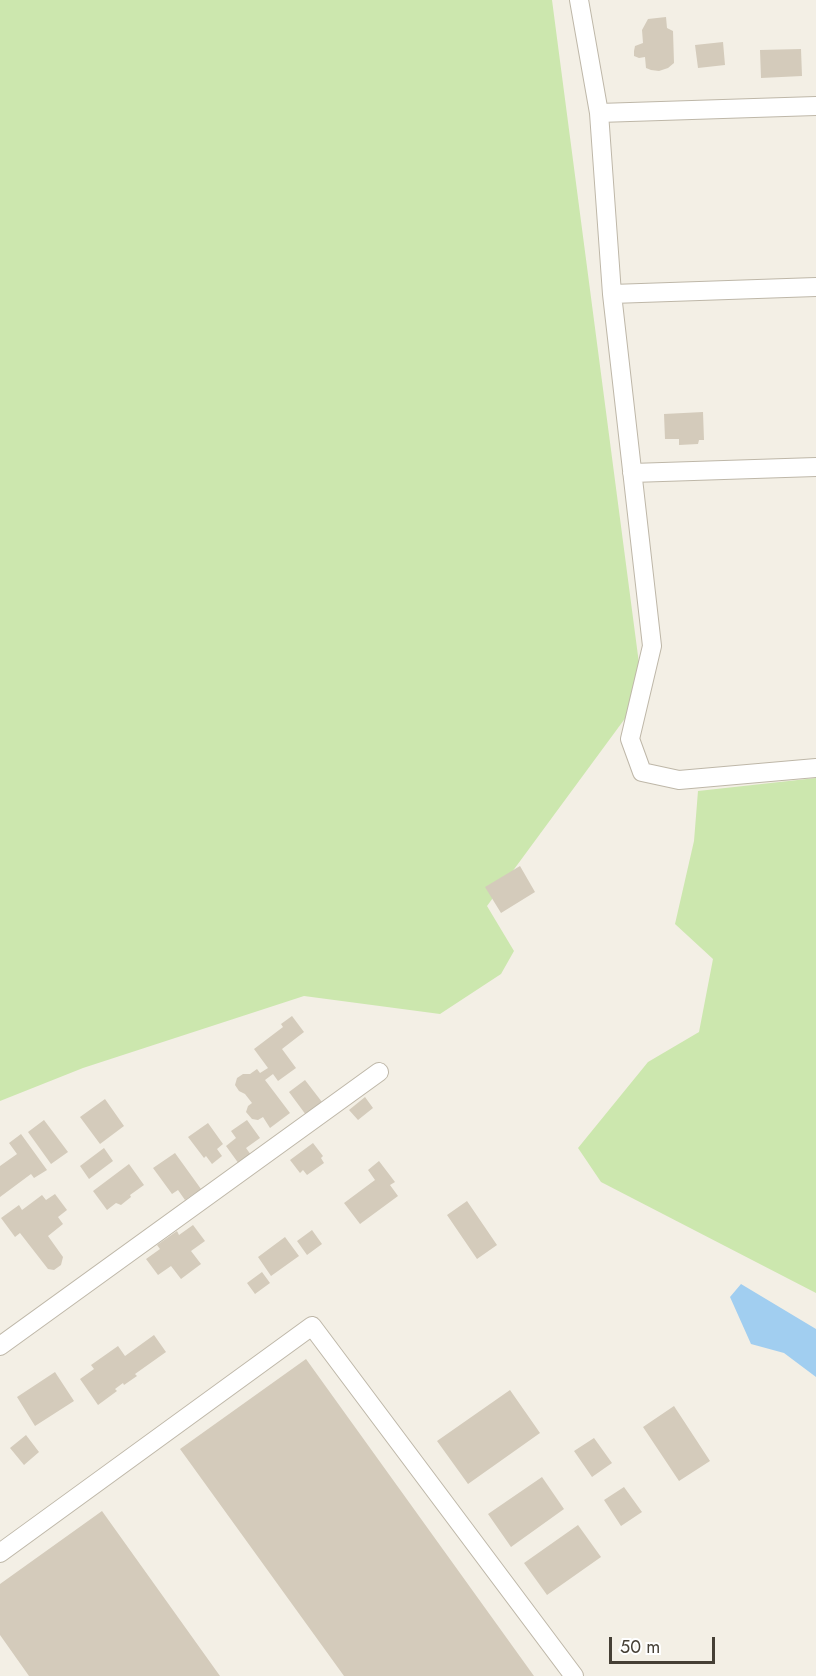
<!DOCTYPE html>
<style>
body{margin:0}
#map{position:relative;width:816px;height:1676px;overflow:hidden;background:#f3efe5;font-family:Jost,sans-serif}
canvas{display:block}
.scale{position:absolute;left:609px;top:1637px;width:106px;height:27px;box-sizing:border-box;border:3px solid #453f35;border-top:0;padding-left:8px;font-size:18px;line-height:21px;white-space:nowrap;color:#453f35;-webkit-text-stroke:4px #fff;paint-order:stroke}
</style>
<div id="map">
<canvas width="816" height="1676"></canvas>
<div class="scale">50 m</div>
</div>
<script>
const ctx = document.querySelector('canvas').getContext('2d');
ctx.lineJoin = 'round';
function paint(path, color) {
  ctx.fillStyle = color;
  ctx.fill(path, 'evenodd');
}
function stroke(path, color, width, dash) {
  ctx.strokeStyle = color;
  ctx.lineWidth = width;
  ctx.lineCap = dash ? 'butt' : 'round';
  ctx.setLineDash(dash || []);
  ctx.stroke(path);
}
paint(new Path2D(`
 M 0,0 L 552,0 L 643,694 L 487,906 L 514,951 L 501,974 L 440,1014 L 304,996 L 83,1068 L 0,1101 Z
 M 816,778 L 816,1293 L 601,1182 L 578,1148 L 648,1062 L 699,1032 L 713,959 L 675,924 L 694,841 L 698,791 Z`), '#cce7ae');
paint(new Path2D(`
 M 741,1284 L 816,1329 L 816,1377 L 784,1353 L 751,1344 L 730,1297 Z`), '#a1cef0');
paint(new Path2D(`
 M 666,17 L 667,28 L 673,31 L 674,63 L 668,68 L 659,71 L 651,70 L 646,68 L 645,57 L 639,58 L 634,56 L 634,51 L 635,46 L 643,43 L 642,30 L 648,19 Z
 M 723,42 L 725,65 L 698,68 L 695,45 Z
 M 801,49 L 802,76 L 761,78 L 760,50 Z
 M 703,412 L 704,440 L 699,440 L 698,444 L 679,445 L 679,439 L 665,439 L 664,414 Z
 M 520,866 L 535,892 L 501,913 L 485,887 Z
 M 292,1016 L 304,1032 L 282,1049 L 296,1068 L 278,1081 L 273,1074 L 265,1080 L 290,1113 L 270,1128 L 263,1117 L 258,1120 L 252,1119 L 246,1112 L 248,1106 L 252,1103 L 245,1094 L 239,1091 L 235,1085 L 237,1078 L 243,1074 L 250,1074 L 257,1069 L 260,1073 L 268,1068 L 254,1049 L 283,1027 L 281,1024 Z
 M 305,1080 L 322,1102 L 306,1115 L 289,1092 Z
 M 365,1097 L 373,1108 L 358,1120 L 349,1110 Z
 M 105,1099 L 124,1126 L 100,1144 L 80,1117 Z
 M 44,1120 L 68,1152 L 51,1164 L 28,1132 Z
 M 247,1120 L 260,1138 L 246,1148 L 251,1155 L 239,1164 L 226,1146 L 236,1138 L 231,1131 Z
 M 208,1123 L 223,1144 L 217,1149 L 222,1156 L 212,1164 L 206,1156 L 204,1158 L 188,1137 Z
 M 21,1134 L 47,1170 L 34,1178 L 31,1174 L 0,1197 L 0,1166 L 17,1154 L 9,1143 Z
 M 313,1143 L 323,1156 L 321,1158 L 324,1163 L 307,1175 L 303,1170 L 300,1173 L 290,1160 Z
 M 104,1148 L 113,1161 L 89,1179 L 80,1166 Z
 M 175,1153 L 201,1189 L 185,1200 L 178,1190 L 172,1194 L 153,1168 Z
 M 379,1161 L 395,1182 L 390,1185 L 398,1196 L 360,1224 L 344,1203 L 375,1180 L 368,1170 Z
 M 129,1164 L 144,1185 L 130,1195 L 131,1197 L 121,1205 L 116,1203 L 107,1210 L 93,1191 Z
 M 55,1194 L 67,1210 L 58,1217 L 63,1224 L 48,1236 L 63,1257 L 61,1265 L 54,1270 L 48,1269 L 20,1233 L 15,1237 L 1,1218 L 19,1205 L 22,1210 L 42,1195 L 46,1200 Z
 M 467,1201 L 497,1245 L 477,1259 L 447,1215 Z
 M 193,1225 L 205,1241 L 191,1251 L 201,1264 L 181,1279 L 171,1266 L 158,1275 L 146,1259 L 160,1249 L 157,1245 L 177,1231 L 179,1235 Z
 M 312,1230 L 322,1244 L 307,1255 L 297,1241 Z
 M 285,1237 L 299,1256 L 271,1276 L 258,1257 Z
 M 262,1272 L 270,1283 L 255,1294 L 247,1283 Z
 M 154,1335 L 166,1352 L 135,1374 L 137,1376 L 124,1385 L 123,1383 L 115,1389 L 117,1391 L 98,1405 L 80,1379 L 94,1369 L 91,1365 L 118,1346 L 125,1356 Z
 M 306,1359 L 534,1676 L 344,1676 L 180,1449 Z
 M 55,1372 L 74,1401 L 35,1426 L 17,1397 Z
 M 510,1390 L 540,1433 L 468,1484 L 437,1441 Z
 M 674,1406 L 710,1461 L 679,1481 L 643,1427 Z
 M 26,1435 L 39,1452 L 24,1465 L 10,1448 Z
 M 594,1438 L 612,1463 L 592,1477 L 574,1451 Z
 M 542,1477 L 564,1509 L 511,1547 L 488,1514 Z
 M 624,1487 L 642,1512 L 621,1526 L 604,1500 Z
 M 102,1511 L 220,1676 L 29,1676 L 0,1635 L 0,1584 Z
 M 578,1525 L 601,1557 L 547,1595 L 524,1563 Z`), '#d4cbbb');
const minor = new Path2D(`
 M 579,0 L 599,113 L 612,294 L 652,646 L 630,739 L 642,772 L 679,780 L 816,768
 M 599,113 L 816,106
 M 612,294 L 816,287
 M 632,473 L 816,467
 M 0,1346 L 379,1072
 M 0,1553 L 312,1326 L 574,1676`);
stroke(minor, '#beb7a8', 20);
stroke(minor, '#fff', 18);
</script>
